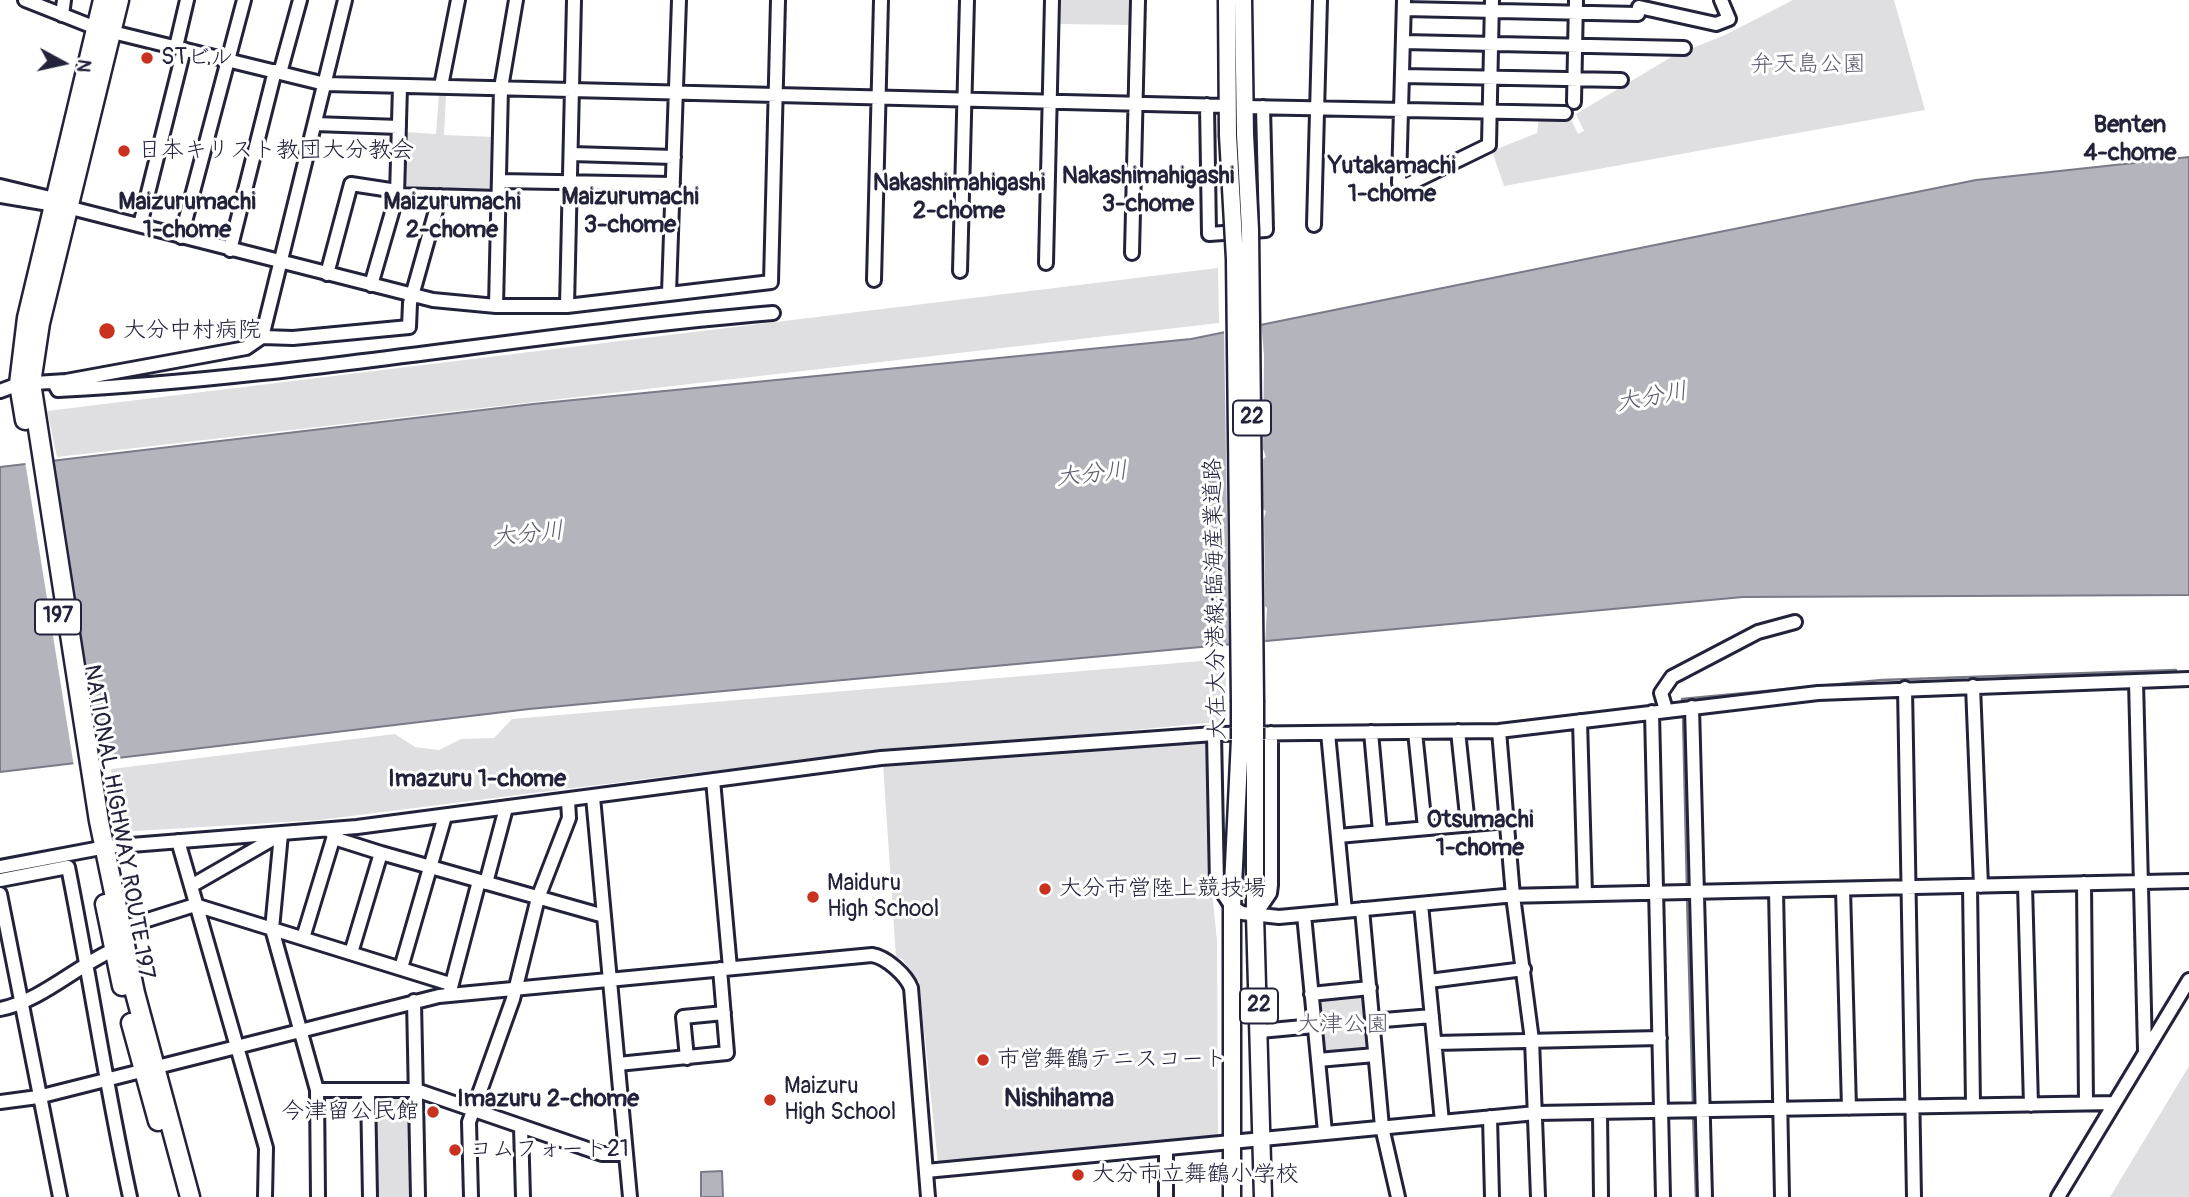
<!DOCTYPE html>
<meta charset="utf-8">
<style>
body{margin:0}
#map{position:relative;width:2189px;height:1197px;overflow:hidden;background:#fff;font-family:Pangolin,sans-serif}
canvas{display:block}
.north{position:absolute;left:28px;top:28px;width:70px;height:70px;-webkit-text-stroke:5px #fff;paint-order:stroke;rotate:98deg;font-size:19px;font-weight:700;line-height:28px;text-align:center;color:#22223b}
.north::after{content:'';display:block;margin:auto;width:24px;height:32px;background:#22223b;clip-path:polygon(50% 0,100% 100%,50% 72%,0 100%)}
</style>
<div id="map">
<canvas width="2189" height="1197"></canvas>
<div class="north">N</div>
</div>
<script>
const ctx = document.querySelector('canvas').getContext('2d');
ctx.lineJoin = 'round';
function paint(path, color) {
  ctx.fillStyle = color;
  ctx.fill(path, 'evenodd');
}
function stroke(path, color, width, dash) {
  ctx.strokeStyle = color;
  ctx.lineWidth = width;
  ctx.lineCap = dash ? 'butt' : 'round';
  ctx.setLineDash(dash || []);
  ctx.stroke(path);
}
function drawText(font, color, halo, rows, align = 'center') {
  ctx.font = font + ' Pangolin,"Klee One",sans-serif';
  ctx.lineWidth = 6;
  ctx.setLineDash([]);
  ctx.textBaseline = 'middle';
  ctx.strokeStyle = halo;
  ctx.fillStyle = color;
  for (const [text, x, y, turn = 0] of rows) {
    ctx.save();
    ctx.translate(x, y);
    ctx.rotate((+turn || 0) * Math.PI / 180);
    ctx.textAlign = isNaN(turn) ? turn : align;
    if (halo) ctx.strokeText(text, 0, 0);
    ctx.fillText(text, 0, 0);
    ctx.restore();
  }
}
paint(new Path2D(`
 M 1058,0 L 1132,0 L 1131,25 L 1058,24 Z
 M 1793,0 L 1894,0 L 1925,110 L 1504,186 L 1492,151 L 1537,133 L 1539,118 L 1570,117 L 1578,134 L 1584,131 L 1576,114 L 1673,56 L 1725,35 Z
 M 439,93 L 446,94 L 444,135 L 495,137 L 493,191 L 490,194 L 402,189 L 405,132 L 436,134 Z
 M 1218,268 L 1219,323 L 57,457 L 47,411 Z
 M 1225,659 L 1227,721 L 701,772 L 319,820 L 119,832 L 111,769 L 395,734 L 415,747 L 439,750 L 461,739 L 494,738 L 512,719 Z
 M 1208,742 L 1212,892 L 1217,940 L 1218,1137 L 938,1164 L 919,982 L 902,959 L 896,958 L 883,764 L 1057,749 Z
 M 1364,993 L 1369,1052 L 1323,1056 L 1317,998 Z
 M 2189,1066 L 2189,1197 L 2110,1197 Z
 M 411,1095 L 416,1197 L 373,1197 L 374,1096 Z`), '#dfdfe2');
const water = new Path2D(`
 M 2189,157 L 2189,595 L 1743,597 L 529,709 L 0,772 L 0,467 L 533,404 L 1191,339 L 1976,180 Z
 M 722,1171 L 723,1197 L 701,1197 L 701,1172 Z`);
paint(water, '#b4b4bc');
stroke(water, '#7a7a88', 2);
paint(new Path2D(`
 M 1261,321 L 1264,355 L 1263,449 L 1266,457 L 1263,459 L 1263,509 L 1266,511 L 1264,518 L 1265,606 L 1267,608 L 1265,645 L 1229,648 L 1224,329 Z
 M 49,458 L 98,764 L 74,767 L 25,461 Z`), '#fff');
stroke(new Path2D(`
 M 1682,704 L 1682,699 L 1882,680 L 2176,670
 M 1683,714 L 1687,889
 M 1687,896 L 1693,1106
 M 1693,1113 L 1696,1197`), '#7a7a88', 2.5);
const minor = new Path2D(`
 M 25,0 L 96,28 L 325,84 L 1228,106
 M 1404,0 L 1399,183 L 1407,185 L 1489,145 L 1492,0
 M 1404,9 L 1638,14 L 1639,7 L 1716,24 L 1729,19 L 1721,0
 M 62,15 L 64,0
 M 1403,42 L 1684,48
 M 176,47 L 187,0
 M 280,73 L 300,0
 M 1402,76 L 1621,80
 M 441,86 L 458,0
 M 1574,102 L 1576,0
 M 1207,105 L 1209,234 L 1266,230 L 1263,107
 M 1245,107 L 1565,113
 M 315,124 L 399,127
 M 571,154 L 674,157
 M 499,181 L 673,184
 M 0,186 L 46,197 L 53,204
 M 397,195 L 498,198
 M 0,196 L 67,207 L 433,300 L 496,306 L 567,306 L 771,282 L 778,0
 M 140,225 L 184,49
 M 1314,225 L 1320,0
 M 181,237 L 244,0
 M 230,250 L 275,71
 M 1132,253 L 1138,0
 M 1046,263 L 1052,0
 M 960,271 L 967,0
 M 327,274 L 351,184 L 397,191
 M 874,280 L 881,0
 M 371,285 L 397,195 L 400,86
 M 669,293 L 679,0
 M 496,306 L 501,88 L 516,0
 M 567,306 L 574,0
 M 262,337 L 293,338 L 409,327 L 410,303 L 440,196
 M 54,383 L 58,390 C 297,378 534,333 773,313
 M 0,391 L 19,384 L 66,381 L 246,348 L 262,337 L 345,0
 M 2136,681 L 2145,1050
 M 1973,686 L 1981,886
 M 1905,688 L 1914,1197
 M 1692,707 L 1705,1197
 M 1666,710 L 1661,693 L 1672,677 L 1758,632 L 1795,622
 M 1652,712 L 1663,1197
 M 1580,721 L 1585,894
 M 1458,731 L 1468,825
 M 1499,731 L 1513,896 L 1532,1040 L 1538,1197
 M 1371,732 L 1380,832
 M 1415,732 L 1425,828
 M 1328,733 L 1345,911
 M 1214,734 L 1217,884 L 1232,907 L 1242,913 L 1279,917 L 1505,896 L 2189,881
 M 713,780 L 730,968
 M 593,797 L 630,1197
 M 329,830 L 340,840 L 381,853 L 604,916
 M 281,834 L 272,929 L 317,1090 L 318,1197
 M 1338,836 L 1507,821
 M 178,841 L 191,886
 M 0,867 L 106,847 L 357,827 L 881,758 L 1214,734 L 1499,731 L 1818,693 L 2189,679
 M 0,880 L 68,867 C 90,977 106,1087 130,1197
 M 486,883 L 506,808
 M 2084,883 L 2086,1103
 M 2025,885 L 2031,1105
 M 1970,886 L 1973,1105
 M 1843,889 L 1849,1108
 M 1776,890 L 1782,1197
 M 0,894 L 60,1197
 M 1421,904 L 1442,1122
 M 1362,909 L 1382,1127 L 1398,1197
 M 1255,915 L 1270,893 L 1271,885 L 1271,733
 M 1304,915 L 1325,1132
 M 122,928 L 195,905 L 450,984
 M 303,938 L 334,836
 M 351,953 L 381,853
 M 401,968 L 445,816
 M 1429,981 L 1524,969
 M 450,991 L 479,881
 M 1311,994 L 1370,988
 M 414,1001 L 418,1197
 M 0,1009 C 41,1001 75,967 113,950
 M 1372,1021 L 1432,1016
 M 1260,1031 L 1314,1026
 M 1435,1043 L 1660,1038
 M 687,1058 L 683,1017 L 724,1013
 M 1318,1060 L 1375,1055
 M 618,1064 L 727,1053 L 720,969
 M 317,1090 L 416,1090 L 602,1154 L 626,1154
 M 368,1091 L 370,1197
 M 0,1102 L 38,1097 L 439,996 L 872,955 C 886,957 906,975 911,988 L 928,1197
 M 1600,1113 L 1601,1197
 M 1490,1117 L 1492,1197
 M 521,1127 L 523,1197
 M 1166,1148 L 1166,1197
 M 926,1171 L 1536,1113 L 2114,1103
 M 265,1197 L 266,1148 L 191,886 L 278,836
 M 471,1197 L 469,1122 L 513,999 L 538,898 L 569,818 L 568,800
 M 2058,1197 L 2189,980`);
const major = new Path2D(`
 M 1227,0 L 1228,135
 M 1243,0 L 1245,134
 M 1240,728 L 1240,702
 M 1255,728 L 1255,702
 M 1255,739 L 1255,915 L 1263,1197
 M 1232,1197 L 1232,907 L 1240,739`);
const highway = new Path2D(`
 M 119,0 L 40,323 L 31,383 L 99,821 L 135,993 L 190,1197
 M 25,420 L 19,384 L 27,318 L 103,0
 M 105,904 L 122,986
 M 131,1023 L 158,1121`);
stroke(minor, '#22223b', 18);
stroke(major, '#22223b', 21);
stroke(highway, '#22223b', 23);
stroke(minor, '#fff', 12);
stroke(major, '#fff', 16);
stroke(highway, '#fff', 18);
const majorBridge = new Path2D(`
 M 1245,134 L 1250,230 L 1255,702
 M 1228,135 L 1235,259 L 1240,702
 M 1240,728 L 1240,739
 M 1255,739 L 1255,728`);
stroke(majorBridge, '#22223b', 21, []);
stroke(majorBridge, '#fff', 16);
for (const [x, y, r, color] of [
 [147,58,7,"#c8321e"],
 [124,151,7,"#c8321e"],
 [107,331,9,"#c8321e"],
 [1045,889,7,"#c8321e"],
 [813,897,7,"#c8321e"],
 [983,1060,7,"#c8321e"],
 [770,1100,7,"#c8321e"],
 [433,1112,7,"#c8321e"],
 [455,1150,7,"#c8321e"],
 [1078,1175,7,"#c8321e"]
]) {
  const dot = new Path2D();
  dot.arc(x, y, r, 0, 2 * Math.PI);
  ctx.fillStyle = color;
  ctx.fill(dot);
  stroke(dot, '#fff', 2.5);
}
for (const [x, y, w] of [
 [1252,418,38],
 [58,617,46],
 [1259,1006,38]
]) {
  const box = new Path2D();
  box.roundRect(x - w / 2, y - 17.5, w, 35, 5);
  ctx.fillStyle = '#fff';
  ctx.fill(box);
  stroke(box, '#22223b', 2);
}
drawText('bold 21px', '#22223b', null, [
 ["22",1252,418],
 ["197",58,617],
 ["22",1259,1006]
]);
drawText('23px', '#22223b', '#fff', [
 ["STビル",161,58],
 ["日本キリスト教団大分教会",138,151],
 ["大分中村病院",123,331],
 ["Maiduru",827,884],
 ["High School",827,910],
 ["大分市営陸上競技場",1059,889],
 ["市営舞鶴テニスコート",997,1060],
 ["Maizuru",784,1087],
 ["High School",784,1113],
 ["今津留公民館",419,1112,"right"],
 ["コムフォート21",469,1150],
 ["大分市立舞鶴小学校",1092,1175]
], 'left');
drawText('23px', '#5b5b6d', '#fff', [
 ["弁天島公園",1808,65],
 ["大津公園",1343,1025]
]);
drawText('23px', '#22223b', '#fff', [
 ["大在大分港線;臨海産業道路",1216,599,-91],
 ["NATIONAL HIGHWAY ROUTE 197",118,822,80]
]);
drawText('bold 24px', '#22223b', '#fff', [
 ["Benten",2130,126],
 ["4-chome",2130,154],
 ["Yutakamachi",1392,167],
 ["1-chome",1392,195],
 ["Nakashimahigashi",1148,177],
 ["3-chome",1148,205],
 ["Nakashimahigashi",959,184],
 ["2-chome",959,212],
 ["Maizurumachi",630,198],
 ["3-chome",630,226],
 ["Maizurumachi",187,203],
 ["1-chome",187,231],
 ["Maizurumachi",452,203],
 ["2-chome",452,231],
 ["Imazuru 1-chome",477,780],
 ["Otsumachi",1480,821],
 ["1-chome",1480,849],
 ["Imazuru 2-chome",548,1100]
]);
drawText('italic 24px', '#5c5c6f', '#fff', [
 ["大分川",1652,398,-10],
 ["大分川",1092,475,-6],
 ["大分川",528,535,-6]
]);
drawText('bold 26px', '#22223b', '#fff', [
 ["Nishihama",1059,1099]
]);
</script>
